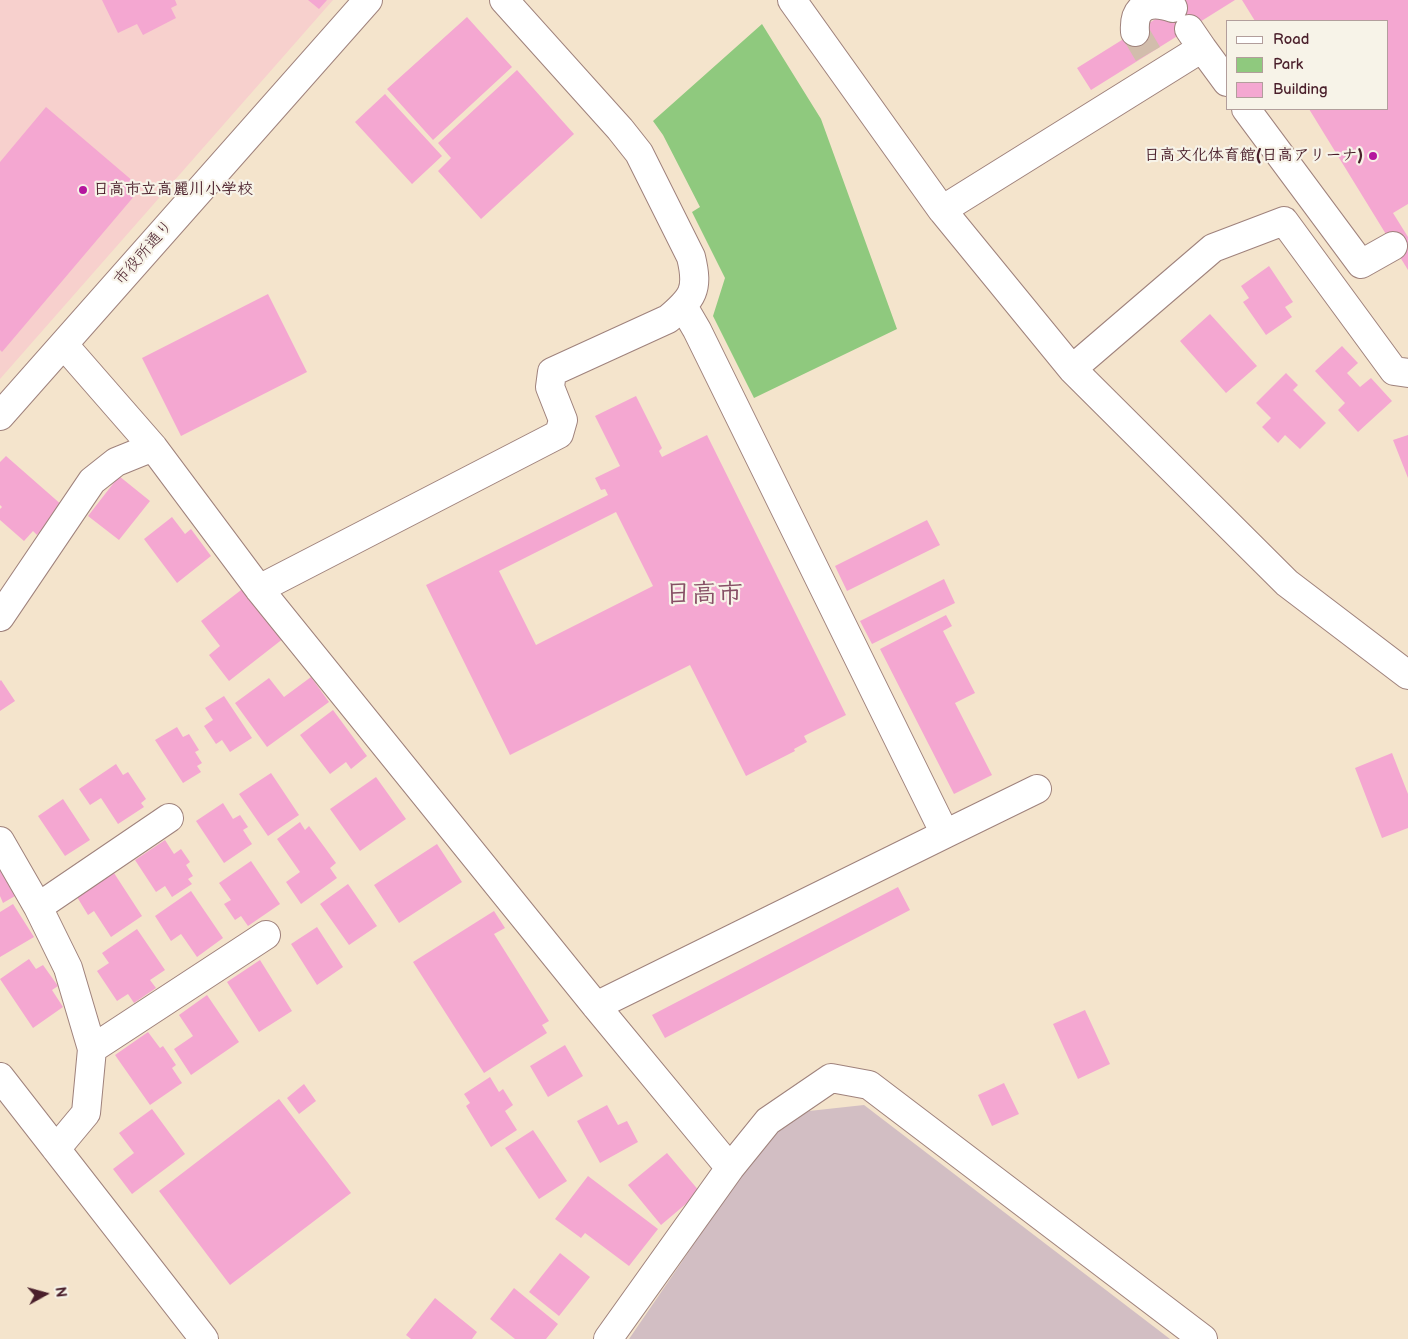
<!DOCTYPE html>
<meta charset="utf-8">
<style>
body{margin:0}
#map{position:relative;width:1408px;height:1339px;overflow:hidden;background:#f4e4cc;font-family:"Balsamiq Sans",sans-serif}
canvas{display:block}
.legend{position:absolute;left:1226px;top:20px;width:162px;height:90px;box-sizing:border-box;background:#f7f3e8;border:1px solid #b29e9c;margin:0;padding:6px 9px;list-style:none;font-size:15px;color:#4a1f2b}
.legend li{display:flex;align-items:center;gap:10px;height:25px}
.legend b{width:25px;border:1px solid #b29e9c}
.north{position:absolute;left:20px;top:1269px;width:50px;height:50px;-webkit-text-stroke:4px #f7f3e8;paint-order:stroke;rotate:83deg;font-size:14px;font-weight:700;line-height:20px;text-align:center;color:#4a1f2b}
.north::after{content:'';display:block;margin:auto;width:18px;height:22px;background:#4a1f2b;clip-path:polygon(50% 0,100% 100%,50% 72%,0 100%)}
</style>
<div id="map">
<canvas width="1408" height="1339"></canvas>
<ul class="legend">
<li><b style="height:6px;background:#fff"></b>Road</li>
<li><b style="height:14px;background:#8fc97e"></b>Park</li>
<li><b style="height:14px;background:#f4a7d1"></b>Building</li>
</ul>
<div class="north">N</div>
</div>
<script>
const ctx = document.querySelector('canvas').getContext('2d');
ctx.lineJoin = 'round';
function paint(path, color) {
  ctx.fillStyle = color;
  ctx.fill(path, 'evenodd');
}
function stroke(path, color, width, dash) {
  ctx.strokeStyle = color;
  ctx.lineWidth = width;
  ctx.lineCap = dash ? 'butt' : 'round';
  ctx.setLineDash(dash || []);
  ctx.stroke(path);
}
function drawText(font, color, halo, rows, align = 'center') {
  ctx.font = font + ' "Balsamiq Sans","Klee One",sans-serif';
  ctx.lineWidth = 4.5;
  ctx.setLineDash([]);
  ctx.textBaseline = 'middle';
  ctx.strokeStyle = halo;
  ctx.fillStyle = color;
  for (const [text, x, y, turn = 0] of rows) {
    ctx.save();
    ctx.translate(x, y);
    ctx.rotate((+turn || 0) * Math.PI / 180);
    ctx.textAlign = isNaN(turn) ? turn : align;
    if (halo) ctx.strokeText(text, 0, 0);
    ctx.fillText(text, 0, 0);
    ctx.restore();
  }
}
paint(new Path2D(`
 M 0,0 L 333,0 L 0,379 Z`), '#f7d0cd');
paint(new Path2D(`
 M 864,1105 L 1170,1339 L 629,1339 L 735,1184 L 770,1137 L 809,1111 Z`), '#d2bec3');
paint(new Path2D(`
 M 762,24 L 821,119 L 897,329 L 754,398 L 713,316 L 725,278 L 692,212 L 700,207 L 663,135 L 653,121 Z`), '#8fc97e');
paint(new Path2D(`
 M 102,0 L 175,0 L 177,5 L 171,8 L 176,18 L 143,35 L 137,24 L 118,33 Z
 M 308,0 L 327,0 L 319,9 Z
 M 1186,0 L 1235,0 L 1091,90 L 1077,68 Z
 M 1242,0 L 1408,0 L 1408,204 L 1393,213 L 1408,237 L 1408,270 L 1309,109 L 1387,109 L 1387,21 L 1255,21 Z
 M 467,17 L 512,67 L 433,140 L 387,89 Z
 M 517,70 L 574,134 L 481,219 L 438,171 L 451,158 L 438,143 Z
 M 385,94 L 442,156 L 412,184 L 355,122 Z
 M 46,107 L 141,188 L 2,352 L 0,350 L 0,162 Z
 M 1269,266 L 1293,302 L 1285,307 L 1292,317 L 1266,335 L 1243,302 L 1249,298 L 1241,286 Z
 M 268,294 L 307,372 L 181,436 L 142,358 Z
 M 1210,314 L 1257,366 L 1226,393 L 1180,341 Z
 M 1342,346 L 1358,363 L 1347,373 L 1360,387 L 1371,378 L 1392,401 L 1358,432 L 1338,410 L 1345,403 L 1315,371 Z
 M 1286,373 L 1298,385 L 1293,390 L 1326,423 L 1300,449 L 1285,435 L 1278,443 L 1262,427 L 1271,418 L 1256,403 Z
 M 636,396 L 662,448 L 659,451 L 662,457 L 707,435 L 846,715 L 804,736 L 807,742 L 794,749 L 795,751 L 746,776 L 690,665 L 510,755 L 426,585 L 608,495 L 605,489 L 601,490 L 595,478 L 620,466 L 595,416 ZM 616,512 L 653,586 L 536,645 L 499,571 Z
 M 1408,435 L 1408,478 L 1393,440 Z
 M 6,456 L 63,506 L 37,535 L 33,531 L 24,541 L 0,520 L 0,509 L 2,507 L 0,505 L 0,462 Z
 M 119,476 L 150,501 L 119,540 L 88,516 Z
 M 172,517 L 185,534 L 191,529 L 211,556 L 177,583 L 144,539 Z
 M 927,520 L 940,545 L 847,591 L 835,566 Z
 M 944,579 L 955,603 L 872,644 L 860,621 Z
 M 245,587 L 284,638 L 229,681 L 209,655 L 220,646 L 201,621 Z
 M 946,615 L 952,626 L 943,631 L 975,693 L 955,703 L 992,775 L 954,794 L 880,649 Z
 M 311,677 L 329,702 L 267,747 L 235,703 L 269,678 L 284,697 Z
 M 1,680 L 15,701 L 0,711 L 0,681 Z
 M 224,696 L 252,738 L 230,752 L 222,740 L 216,744 L 204,726 L 213,720 L 205,708 Z
 M 333,710 L 367,756 L 351,769 L 346,762 L 330,774 L 300,735 Z
 M 177,727 L 183,737 L 189,734 L 199,750 L 195,752 L 202,763 L 197,766 L 201,772 L 183,783 L 155,740 Z
 M 1392,753 L 1408,794 L 1408,828 L 1382,838 L 1355,768 Z
 M 116,764 L 123,775 L 128,772 L 146,799 L 141,803 L 144,807 L 118,824 L 101,798 L 90,805 L 79,789 Z
 M 271,773 L 299,815 L 268,836 L 239,794 Z
 M 376,777 L 406,819 L 360,851 L 330,809 Z
 M 63,799 L 90,840 L 65,856 L 38,816 Z
 M 223,803 L 233,819 L 240,815 L 248,827 L 243,830 L 252,844 L 224,863 L 196,821 Z
 M 300,822 L 305,830 L 309,826 L 336,863 L 330,868 L 337,878 L 301,904 L 286,882 L 300,872 L 277,839 Z
 M 165,840 L 174,854 L 181,849 L 190,862 L 186,865 L 193,876 L 188,879 L 192,884 L 172,897 L 165,886 L 156,892 L 135,860 Z
 M 437,844 L 462,882 L 399,923 L 374,885 Z
 M 251,861 L 280,904 L 248,926 L 241,916 L 235,920 L 224,904 L 231,900 L 219,883 Z
 M 0,870 L 15,896 L 3,903 L 0,896 Z
 M 114,873 L 142,916 L 111,937 L 94,911 L 88,915 L 77,897 Z
 M 348,884 L 377,926 L 349,945 L 320,904 Z
 M 898,887 L 910,910 L 665,1038 L 652,1015 Z
 M 191,891 L 223,938 L 197,957 L 181,934 L 171,941 L 155,916 Z
 M 13,904 L 34,937 L 0,957 L 0,912 Z
 M 494,911 L 505,928 L 494,934 L 549,1021 L 542,1025 L 547,1033 L 484,1073 L 413,962 Z
 M 317,927 L 343,967 L 317,985 L 291,944 Z
 M 137,929 L 165,970 L 150,980 L 156,988 L 134,1003 L 128,994 L 117,1001 L 97,971 L 109,963 L 102,953 Z
 M 29,959 L 36,969 L 43,965 L 58,986 L 52,990 L 63,1007 L 33,1028 L 0,979 Z
 M 260,960 L 292,1011 L 259,1032 L 227,982 Z
 M 207,995 L 239,1042 L 191,1075 L 174,1049 L 193,1036 L 179,1015 Z
 M 1085,1010 L 1110,1064 L 1078,1079 L 1053,1024 Z
 M 148,1032 L 160,1048 L 163,1046 L 176,1065 L 172,1068 L 182,1083 L 150,1105 L 115,1055 Z
 M 565,1045 L 583,1076 L 548,1097 L 530,1066 Z
 M 490,1077 L 499,1092 L 503,1089 L 513,1105 L 505,1111 L 517,1130 L 491,1147 L 466,1106 L 470,1103 L 464,1094 Z
 M 1004,1083 L 1019,1114 L 992,1126 L 978,1095 Z
 M 304,1084 L 316,1101 L 299,1114 L 287,1098 Z
 M 279,1099 L 351,1193 L 230,1285 L 159,1191 Z
 M 607,1105 L 618,1125 L 627,1121 L 638,1142 L 600,1163 L 577,1121 Z
 M 152,1109 L 185,1154 L 132,1194 L 113,1169 L 134,1153 L 119,1133 Z
 M 533,1130 L 567,1181 L 539,1199 L 505,1148 Z
 M 667,1153 L 700,1192 L 661,1225 L 628,1185 Z
 M 588,1176 L 658,1229 L 629,1266 L 585,1233 L 581,1238 L 555,1219 Z
 M 560,1253 L 590,1277 L 559,1316 L 529,1292 Z
 M 514,1288 L 558,1324 L 546,1339 L 515,1339 L 490,1319 Z
 M 435,1298 L 477,1332 L 472,1339 L 411,1339 L 406,1335 Z`), '#f4a7d1');
stroke(new Path2D(`
 M 1135,32 L 1148,54`), '#d2bdac', 28, [28, 14]);
const minor = new Path2D(`
 M 792,0 L 942,210 L 1072,369 L 1287,583 L 1408,675
 M 1189,29 L 1202,48
 M 1135,32 C 1133,5 1150,0 1173,8
 M 1246,109 L 1361,264 L 1393,246
 M 942,210 L 1202,48 L 1227,82
 M 64,345 L 153,447 L 259,589 L 596,1006 L 730,1168
 M 1072,369 L 1213,248 L 1284,221 L 1394,371 L 1408,373
 M 0,416 L 368,0
 M 259,589 L 559,434 L 563,420 L 550,387 L 552,372 L 668,319 C 693,298 699,290 691,257 L 639,153 L 620,129 L 504,0
 M 0,617 L 92,481 L 116,462 L 153,447
 M 945,834 L 1037,789
 M 0,841 L 38,907 L 68,968 L 92,1049 L 86,1113 L 56,1149
 M 38,907 L 169,818
 M 596,1006 L 945,834 L 697,330 L 683,306
 M 92,1049 L 266,935
 M 0,1077 L 204,1339
 M 608,1339 L 730,1168 L 768,1121 L 831,1078 L 869,1085 L 1203,1339`);
stroke(minor, '#9f827c', 30);
stroke(minor, '#fff', 28);
for (const [x, y, r, color] of [
 [1373,156,5,"#b5179e"],
 [83,190,5,"#b5179e"]
]) {
  const dot = new Path2D();
  dot.arc(x, y, r, 0, 2 * Math.PI);
  ctx.fillStyle = color;
  ctx.fill(dot);
  stroke(dot, '#f7f3e8', 2);
}
drawText('bold 16px', '#4a1f2b', '#f7f3e8', [
 ["日高文化体育館(日高アリーナ)",1363,156],
 ["日高市立高麗川小学校",93,190,"left"]
], 'right');
drawText('16px', '#4a1f2b', '#f7f3e8', [
 ["市役所通り",144,253,-49]
]);
drawText('bold 26px', '#864f65', '#f7f3e8', [
 ["日高市",704,595]
]);
</script>
